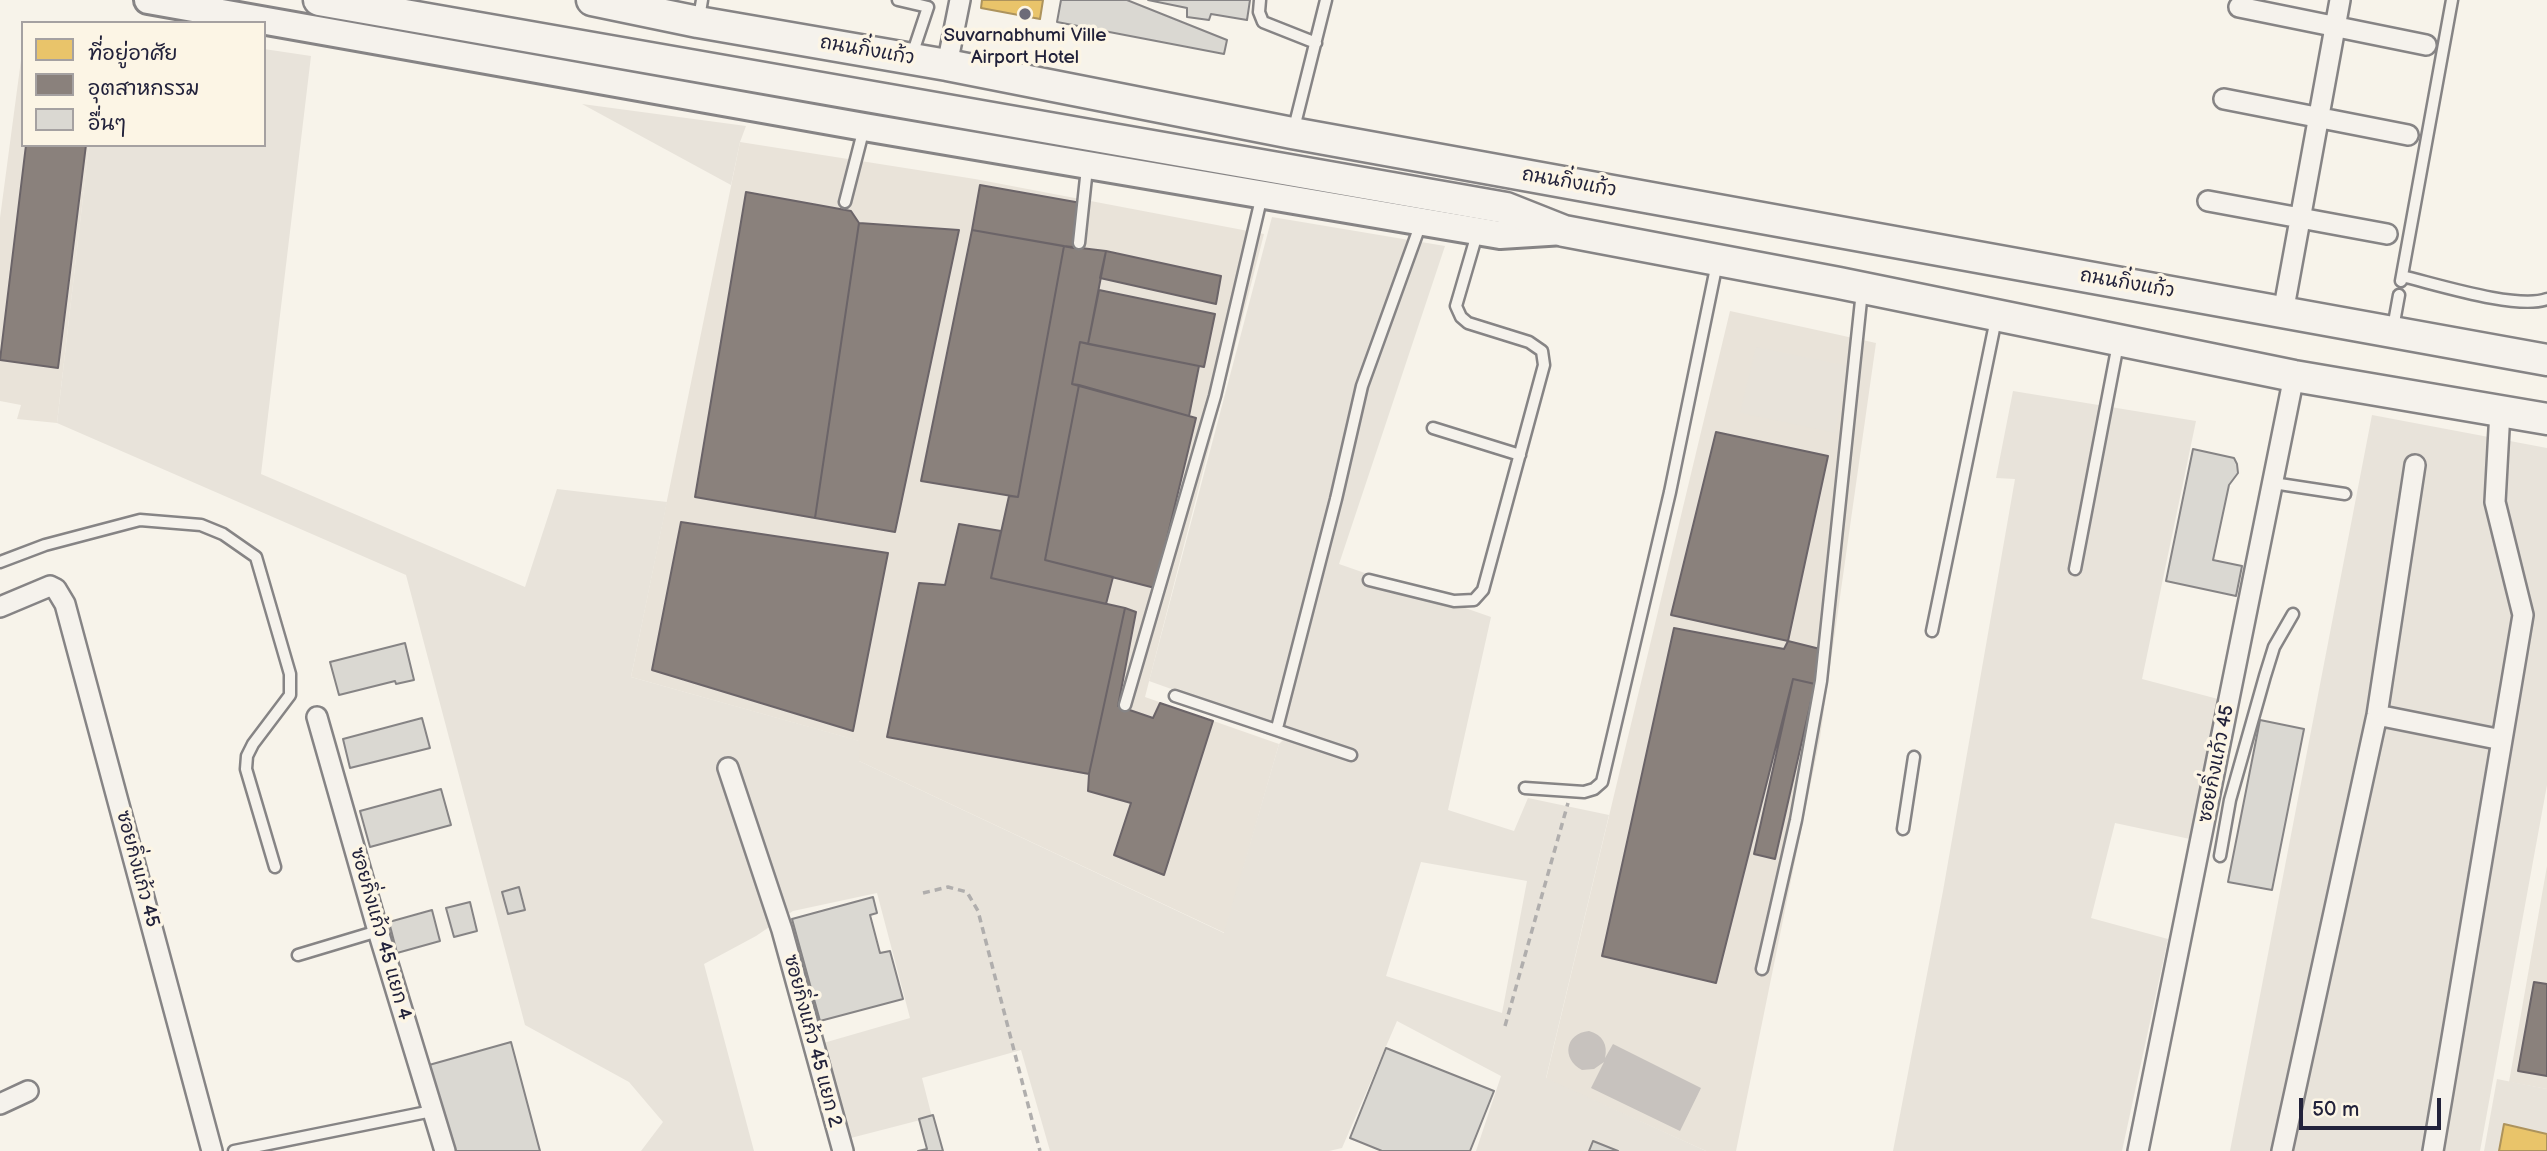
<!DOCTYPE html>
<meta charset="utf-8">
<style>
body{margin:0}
#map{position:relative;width:2547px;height:1151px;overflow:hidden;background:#f7f3ea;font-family:"Balsamiq Sans","Playpen Sans Thai",sans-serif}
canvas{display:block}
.legend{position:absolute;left:21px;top:21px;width:245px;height:126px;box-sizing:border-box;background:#fcf5e5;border:2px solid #a5a1a1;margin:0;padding:9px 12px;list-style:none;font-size:21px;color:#22223b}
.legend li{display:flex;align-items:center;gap:14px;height:35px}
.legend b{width:35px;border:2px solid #a5a1a1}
.scale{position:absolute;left:2299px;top:1098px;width:142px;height:32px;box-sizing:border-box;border:4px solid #22223b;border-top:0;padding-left:9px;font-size:21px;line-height:24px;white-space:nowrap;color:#22223b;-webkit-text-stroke:5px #fcf5e5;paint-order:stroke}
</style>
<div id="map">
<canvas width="2547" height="1151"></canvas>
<ul class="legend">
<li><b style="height:19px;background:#e9c46a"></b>ที่อยู่อาศัย</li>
<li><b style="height:19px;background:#8a817c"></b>อุตสาหกรรม</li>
<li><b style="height:19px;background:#dad8d2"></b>อื่นๆ</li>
</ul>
<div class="scale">50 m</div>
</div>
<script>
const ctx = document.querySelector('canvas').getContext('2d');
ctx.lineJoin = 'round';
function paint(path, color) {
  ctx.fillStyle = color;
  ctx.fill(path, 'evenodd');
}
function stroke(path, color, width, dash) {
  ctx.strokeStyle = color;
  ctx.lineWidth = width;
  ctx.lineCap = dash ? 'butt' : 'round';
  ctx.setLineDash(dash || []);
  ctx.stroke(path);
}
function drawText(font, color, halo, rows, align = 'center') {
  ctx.font = font + ' "Balsamiq Sans","Playpen Sans Thai",sans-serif';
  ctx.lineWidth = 7;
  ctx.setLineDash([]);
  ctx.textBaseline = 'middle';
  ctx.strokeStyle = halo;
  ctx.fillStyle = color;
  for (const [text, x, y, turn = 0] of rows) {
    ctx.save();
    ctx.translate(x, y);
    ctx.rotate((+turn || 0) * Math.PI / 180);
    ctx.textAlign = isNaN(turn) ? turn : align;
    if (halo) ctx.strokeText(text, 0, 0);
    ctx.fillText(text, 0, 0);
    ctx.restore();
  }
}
paint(new Path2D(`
 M 23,45 L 23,145 L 89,145 L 57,423 L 17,419 L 21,405 L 0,401 L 0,218 Z
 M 740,142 L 975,179 L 1264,234 L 1145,697 L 1279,744 L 1225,933 L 859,761 L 859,741 L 631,677 Z
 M 1730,311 L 1876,343 L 1820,738 L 1736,1151 L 1706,1151 L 1546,1079 Z
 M 2547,866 L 2547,1089 L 2509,1082 Z`), '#e9e3d9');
paint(new Path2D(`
 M 264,49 L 311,56 L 261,474 L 525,587 L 557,489 L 667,502 L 631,677 L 860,741 L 859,761 L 1224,933 L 1279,744 L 1291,732 L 1149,681 L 1272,217 L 1445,246 L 1339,564 L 1491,617 L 1448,810 L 1514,831 L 1528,798 L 1609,815 L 1546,1078 L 1706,1151 L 1476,1151 L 1501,1076 L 1397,1021 L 1342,1148 L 1329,1151 L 1050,1151 L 1021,1050 L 922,1078 L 932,1117 L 843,1140 L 820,1044 L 910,1018 L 877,893 L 793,911 L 756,936 L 704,964 L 754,1151 L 641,1151 L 663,1122 L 629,1082 L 525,1025 L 406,575 L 57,423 L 89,145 L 264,145 ZM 1421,862 L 1527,881 L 1502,1013 L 1386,976 Z
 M 582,104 L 746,126 L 740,142 L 731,185 Z
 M 1756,347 L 1848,366 L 1835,433 L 1740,413 Z
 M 2013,391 L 2196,421 L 2142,679 L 2218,699 L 2190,839 L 2115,823 L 2091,918 L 2168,939 L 2122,1151 L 1893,1151 L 1943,891 L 2015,479 L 1996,478 Z
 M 2372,415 L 2547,448 L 2547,785 L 2480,1151 L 2230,1151 Z
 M 2497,1079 L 2547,1089 L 2547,1151 L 2484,1151 Z`), '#e8e3da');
paint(new Path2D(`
 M 1589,1031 C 1603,1035 1608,1045 1605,1058 L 1613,1044 L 1701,1088 L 1680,1131 L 1591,1088 L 1604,1062 L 1594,1069 L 1582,1070 C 1561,1059 1565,1033 1589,1031 Z`), '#c7c2be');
const homes = new Path2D(`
 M 982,0 L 1043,0 L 1040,19 L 981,8 Z
 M 2504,1124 L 2547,1134 L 2547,1151 L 2499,1151 Z`);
paint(homes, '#e9c46a');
stroke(homes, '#ad935c', 2);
const industry = new Path2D(`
 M 26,145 L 86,145 L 58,368 L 0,360 Z
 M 980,185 L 1081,203 L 1074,248 L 972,230 Z
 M 746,192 L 851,211 L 859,223 L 815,518 L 695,497 Z
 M 859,223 L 959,230 L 895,532 L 815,518 Z
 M 972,230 L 1064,246 L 1018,497 L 921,481 Z
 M 1064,246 L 1106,251 L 1088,344 L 1080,342 L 1072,384 L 1079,385 L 1045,560 L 1113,577 L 1106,604 L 991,578 L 1009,496 L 1018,497 Z
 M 1106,251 L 1221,276 L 1216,304 L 1100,278 Z
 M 1099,290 L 1215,314 L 1204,367 L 1088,344 Z
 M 1080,342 L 1199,366 L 1189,416 L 1072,384 Z
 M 1079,385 L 1196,418 L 1155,588 L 1045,560 Z
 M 1716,432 L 1828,456 L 1788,641 L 1671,615 Z
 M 681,522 L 888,553 L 853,731 L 652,670 Z
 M 959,524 L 1001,531 L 991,578 L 1125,608 L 1089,774 L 887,737 L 919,583 L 945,585 Z
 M 1125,608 L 1136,612 L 1118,706 L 1153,718 L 1160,703 L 1213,721 L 1164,875 L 1114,855 L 1131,803 L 1088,791 L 1089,774 Z
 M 1674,628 L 1784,649 L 1788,641 L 1820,649 L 1815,684 L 1793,679 L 1716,983 L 1602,956 Z
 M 1793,679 L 1815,684 L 1775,859 L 1754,854 Z
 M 2534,982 L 2547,984 L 2547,1076 L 2518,1071 Z`);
paint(industry, '#8a817c');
stroke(industry, '#6b6468', 2);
const building = new Path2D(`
 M 1061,0 L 1127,0 L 1227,40 L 1224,54 L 1057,22 Z
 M 1148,0 L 1250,0 L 1247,20 L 1211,14 L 1209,20 L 1187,17 L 1187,8 Z
 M 2193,449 L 2234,458 L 2237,464 L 2238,473 L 2229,485 L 2213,560 L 2242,566 L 2236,596 L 2166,581 Z
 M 405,643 L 414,680 L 396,684 L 395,681 L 339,695 L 330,662 Z
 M 422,718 L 430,748 L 350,768 L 343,739 Z
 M 2260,720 L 2304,729 L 2272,890 L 2228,882 Z
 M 441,789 L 451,825 L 370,847 L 360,811 Z
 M 519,887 L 525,910 L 508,914 L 502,892 Z
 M 873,897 L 877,913 L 870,915 L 880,953 L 890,951 L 903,999 L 820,1021 L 792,919 Z
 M 470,902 L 477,931 L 454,937 L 446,908 Z
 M 432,910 L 440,941 L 397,953 L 389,922 Z
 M 511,1042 L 540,1151 L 452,1151 L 429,1065 Z
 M 1386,1048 L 1494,1091 L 1470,1151 L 1382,1151 L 1350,1138 Z
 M 933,1115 L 943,1151 L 918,1151 L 927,1149 L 919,1119 Z
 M 1593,1141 L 1618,1151 L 1589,1151 Z`);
paint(building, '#dad8d2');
stroke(building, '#868485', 2);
const service = new Path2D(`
 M 898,0 L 928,7 L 912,55
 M 1260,0 L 1259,12 L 1263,22 L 1316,43
 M 699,18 L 702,0
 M 1294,128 L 1326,0
 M 845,202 L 864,128
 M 1079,243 L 1087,168
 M 2402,276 C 2436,284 2517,310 2547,299
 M 2401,281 L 2452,0
 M 2393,328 L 2399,295
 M 1433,428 L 1520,455
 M 2273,483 L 2345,494
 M 0,562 L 45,545 L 140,520 L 201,525 L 223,534 L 256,557 L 290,674 L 290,695 L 253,744 L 247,756 L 246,769 L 275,867
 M 2075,569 L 2118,344
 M 1369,580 L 1454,601 L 1474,600 L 1483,590 L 1544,365 L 1542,351 L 1529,342 L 1468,323 L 1461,317 L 1456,306 L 1477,234
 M 1932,631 L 1996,319
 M 1175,696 L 1351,755
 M 1125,705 L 1215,396 L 1262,195
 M 1277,728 L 1336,499 L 1362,386 L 1421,223
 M 1525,788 L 1584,792 L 1594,789 L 1602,782 L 1670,492 L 1717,263
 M 1903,829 L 1914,757
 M 2220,856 L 2230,800 L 2265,676 L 2274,647 L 2293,614
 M 298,955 L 378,931
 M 1762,969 L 1796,820 L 1821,681 L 1862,291
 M 234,1151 L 432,1111`);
const minor = new Path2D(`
 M 2239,7 L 2426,45
 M 947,65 L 960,0
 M 2224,99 L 2408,135
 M 2208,201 L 2387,234
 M 2283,313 L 2340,0
 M 0,607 L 50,586 L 56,589 L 65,604 L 212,1151
 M 2377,715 L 2502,740
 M 317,717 L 378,931 L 445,1151
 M 728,768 L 782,930 L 843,1151
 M 0,1104 L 28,1091
 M 2138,1151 L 2294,376
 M 2282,1151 L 2377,715 L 2415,465
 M 2433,1151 L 2523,615 L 2495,502 L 2500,411`);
const secondary = new Path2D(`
 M 148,0 L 864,127 L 1500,235 L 1564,231`);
const primary = new Path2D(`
 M 319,0 L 1506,208 L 1564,231 L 1839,283 L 2294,376 L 2547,419
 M 592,0 L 698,22 L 947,65 L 1292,133 L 2547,360`);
stroke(service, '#868485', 15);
stroke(minor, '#868485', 24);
stroke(secondary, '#868485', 32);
stroke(primary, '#868485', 35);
stroke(new Path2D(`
 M 923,893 L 948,887 L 967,892 L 978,911 L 1040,1151
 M 1505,1026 L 1568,803`), '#b0aead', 3.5, [7, 5]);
stroke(service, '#f5f2ec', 10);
stroke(minor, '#f5f2ec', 19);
stroke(secondary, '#f5f2ec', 26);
stroke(primary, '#f5f2ec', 30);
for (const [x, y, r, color] of [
 [1025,14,7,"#6d6b78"]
]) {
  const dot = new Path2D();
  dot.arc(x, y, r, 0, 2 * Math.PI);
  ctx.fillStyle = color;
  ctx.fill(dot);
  stroke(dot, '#fcf5e5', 2.5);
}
drawText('19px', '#22223b', '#fcf5e5', [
 ["Suvarnabhumi Ville",1025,36],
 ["Airport Hotel",1025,58]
]);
drawText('19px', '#22223b', '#fcf5e5', [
 ["ถนนกิ่งแก้ว",867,51,10],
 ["ถนนกิ่งแก้ว",1569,183,10],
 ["ถนนกิ่งแก้ว",2127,284,10],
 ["ซอยกิ่งแก้ว 45",2217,764,-79],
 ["ซอยกิ่งแก้ว 45",137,869,75],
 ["ซอยกิ่งแก้ว 45 แยก 4",380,934,74],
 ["ซอยกิ่งแก้ว 45 แยก 2",812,1041,75]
]);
</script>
